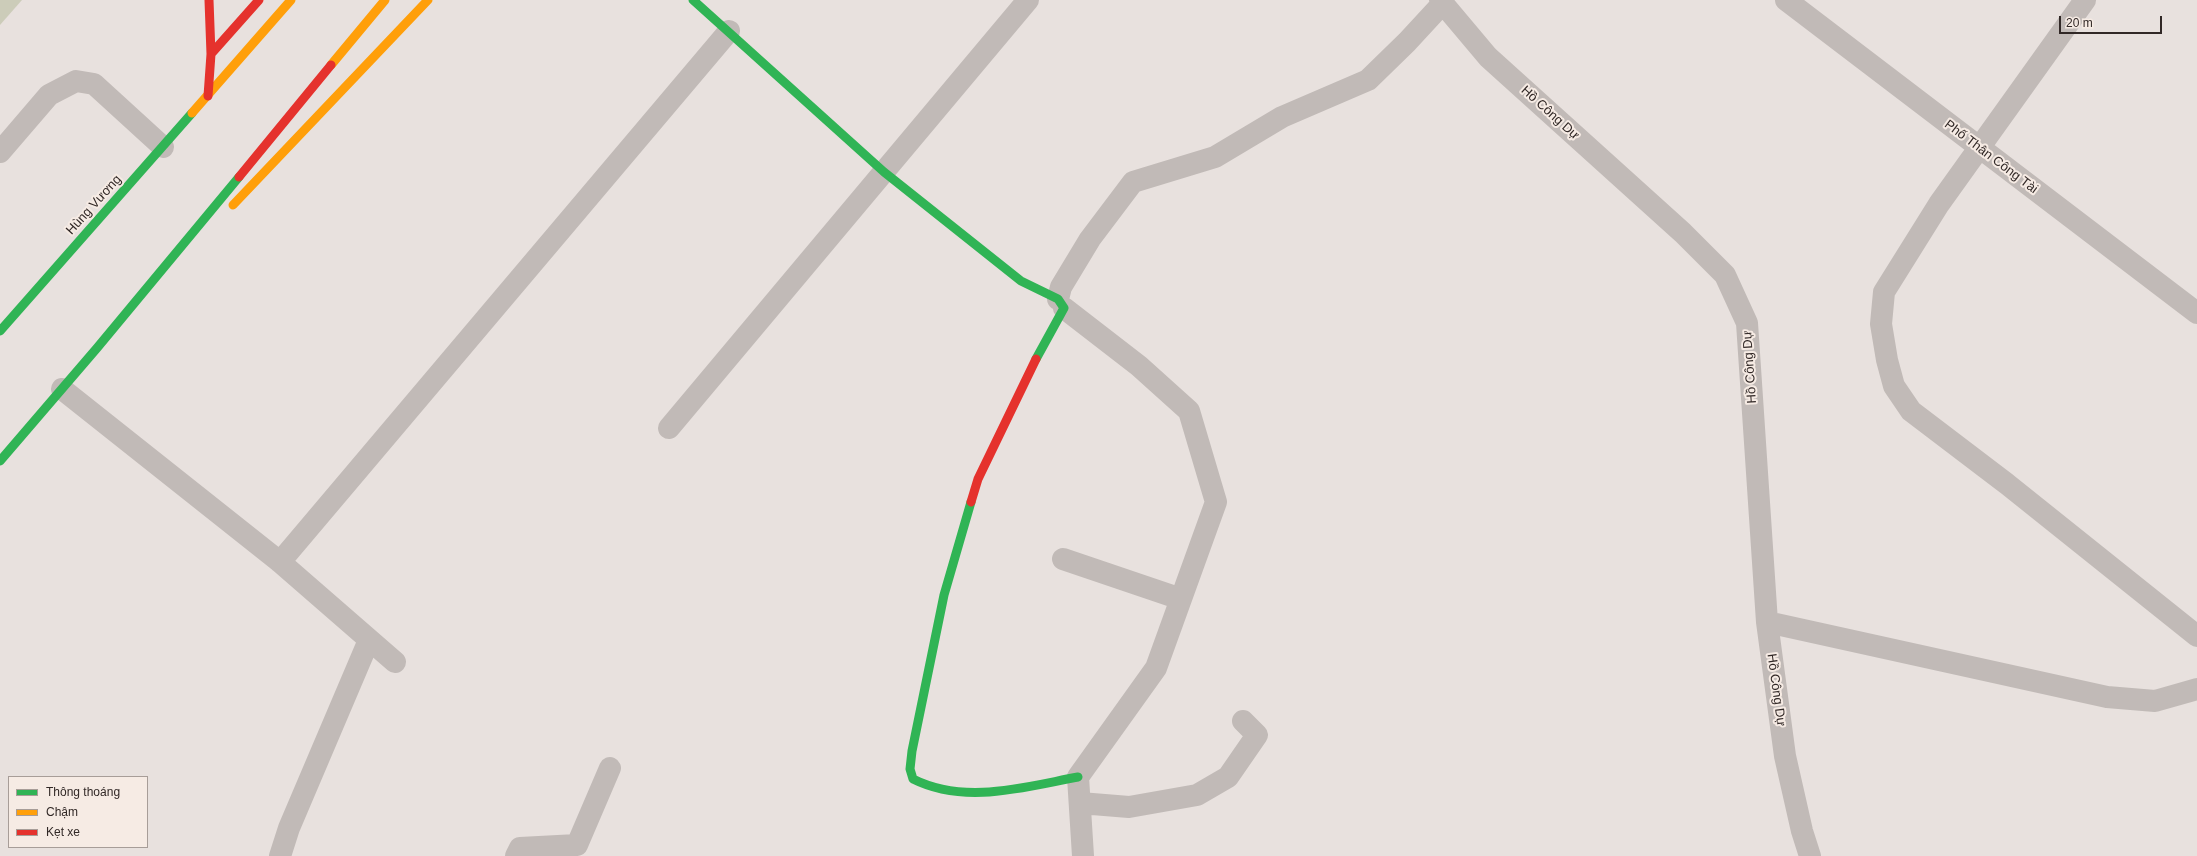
<!DOCTYPE html>
<meta charset="utf-8">
<style>
body{margin:0}
#map{position:relative;width:2197px;height:856px;overflow:hidden;background:#e8e1de;font-family:Arial,sans-serif}
canvas{display:block}
.legend{position:absolute;left:8px;top:776px;width:140px;height:72px;box-sizing:border-box;background:#f6ebe4;border:1px solid #a79d98;margin:0;padding:5px 7px;list-style:none;font-size:12px;color:#312826}
.legend li{display:flex;align-items:center;gap:8px;height:20px}
.legend b{width:20px;border:1px solid #a79d98}
.scale{position:absolute;left:2059px;top:16px;width:103px;height:18px;box-sizing:border-box;border:2px solid #312826;border-top:0;padding-left:5px;font-size:12px;line-height:14px;white-space:nowrap;color:#312826;-webkit-text-stroke:3px #f6ebe4;paint-order:stroke}
</style>
<div id="map">
<canvas width="2197" height="856"></canvas>
<ul class="legend">
<li><b style="height:5px;background:#30b455"></b>Thông thoáng</li>
<li><b style="height:5px;background:#ff9f0a"></b>Chậm</li>
<li><b style="height:5px;background:#e5322d"></b>Kẹt xe</li>
</ul>
<div class="scale">20 m</div>
</div>
<script>
const ctx = document.querySelector('canvas').getContext('2d');
ctx.lineJoin = 'round';
function paint(path, color) {
  ctx.fillStyle = color;
  ctx.fill(path, 'evenodd');
}
function stroke(path, color, width, dash) {
  ctx.strokeStyle = color;
  ctx.lineWidth = width;
  ctx.lineCap = dash ? 'butt' : 'round';
  ctx.setLineDash(dash || []);
  ctx.stroke(path);
}
function drawText(font, color, halo, rows, align = 'center') {
  ctx.font = font + ' Arial,sans-serif';
  ctx.lineWidth = 4;
  ctx.setLineDash([]);
  ctx.textBaseline = 'middle';
  ctx.strokeStyle = halo;
  ctx.fillStyle = color;
  for (const [text, x, y, turn = 0] of rows) {
    ctx.save();
    ctx.translate(x, y);
    ctx.rotate((+turn || 0) * Math.PI / 180);
    ctx.textAlign = isNaN(turn) ? turn : align;
    if (halo) ctx.strokeText(text, 0, 0);
    ctx.fillText(text, 0, 0);
    ctx.restore();
  }
}
paint(new Path2D(`
 M 0,0 L 22,0 L 0,25 Z`), '#ccccb9');
stroke(new Path2D(`
 M 1440,0 L 1488,57 L 1683,233 L 1725,275 L 1747,323 L 1767,622 L 1785,756 L 1802,831 L 1810,856
 M 1786,0 L 2197,313
 M 2085,0 L 1939,204 L 1884,292 L 1881,324 L 1887,360 L 1894,386 L 1911,411 L 2007,484 L 2197,636
 M 0,152 L 49,95 L 76,81 L 94,84 L 163,147
 M 1058,299 L 1061,287 L 1090,239 L 1133,182 L 1215,157 L 1282,117 L 1368,80 L 1407,42 L 1443,3
 M 1064,308 L 1139,366 L 1189,411 L 1216,502 L 1156,668 L 1078,777 L 1083,856
 M 62,389 L 280,562 L 395,662
 M 669,428 L 1028,0
 M 1063,559 L 1181,599
 M 280,562 L 729,31
 M 1767,622 L 2107,697 L 2155,701 L 2197,689
 M 1080,803 L 1129,807 L 1197,795 L 1228,777 L 1257,735 L 1243,721
 M 280,856 L 289,828 L 369,640
 M 516,856 L 520,848 L 577,845 L 610,768`), '#c1bab7', 22);
stroke(new Path2D(`
 M 693,0 L 884,172 L 1021,281 L 1058,299 L 1064,308 L 1036,359
 M 0,331 L 192,113
 M 0,461 L 97,348 L 239,177
 M 971,502 L 944,595 L 912,751 L 910,769 L 913,779 C 965,805 1024,787 1078,777`), '#30b455', 9);
stroke(new Path2D(`
 M 331,65 L 385,0
 M 192,113 L 291,0
 M 233,205 L 428,0`), '#ff9f0a', 9);
stroke(new Path2D(`
 M 209,0 L 211,54
 M 208,96 L 211,54 L 259,0
 M 239,177 L 331,65
 M 971,502 L 978,479 L 1036,359`), '#e5322d', 9);
drawText('13px', '#312826', '#f6ebe4', [
 ["Hồ Công Dự",1550,113,42],
 ["Phố Thân Công Tài",1991,157,37],
 ["Hùng Vương",94,205,-48],
 ["Hồ Công Dự",1750,367,-94],
 ["Hồ Công Dự",1776,690,82]
]);
</script>
